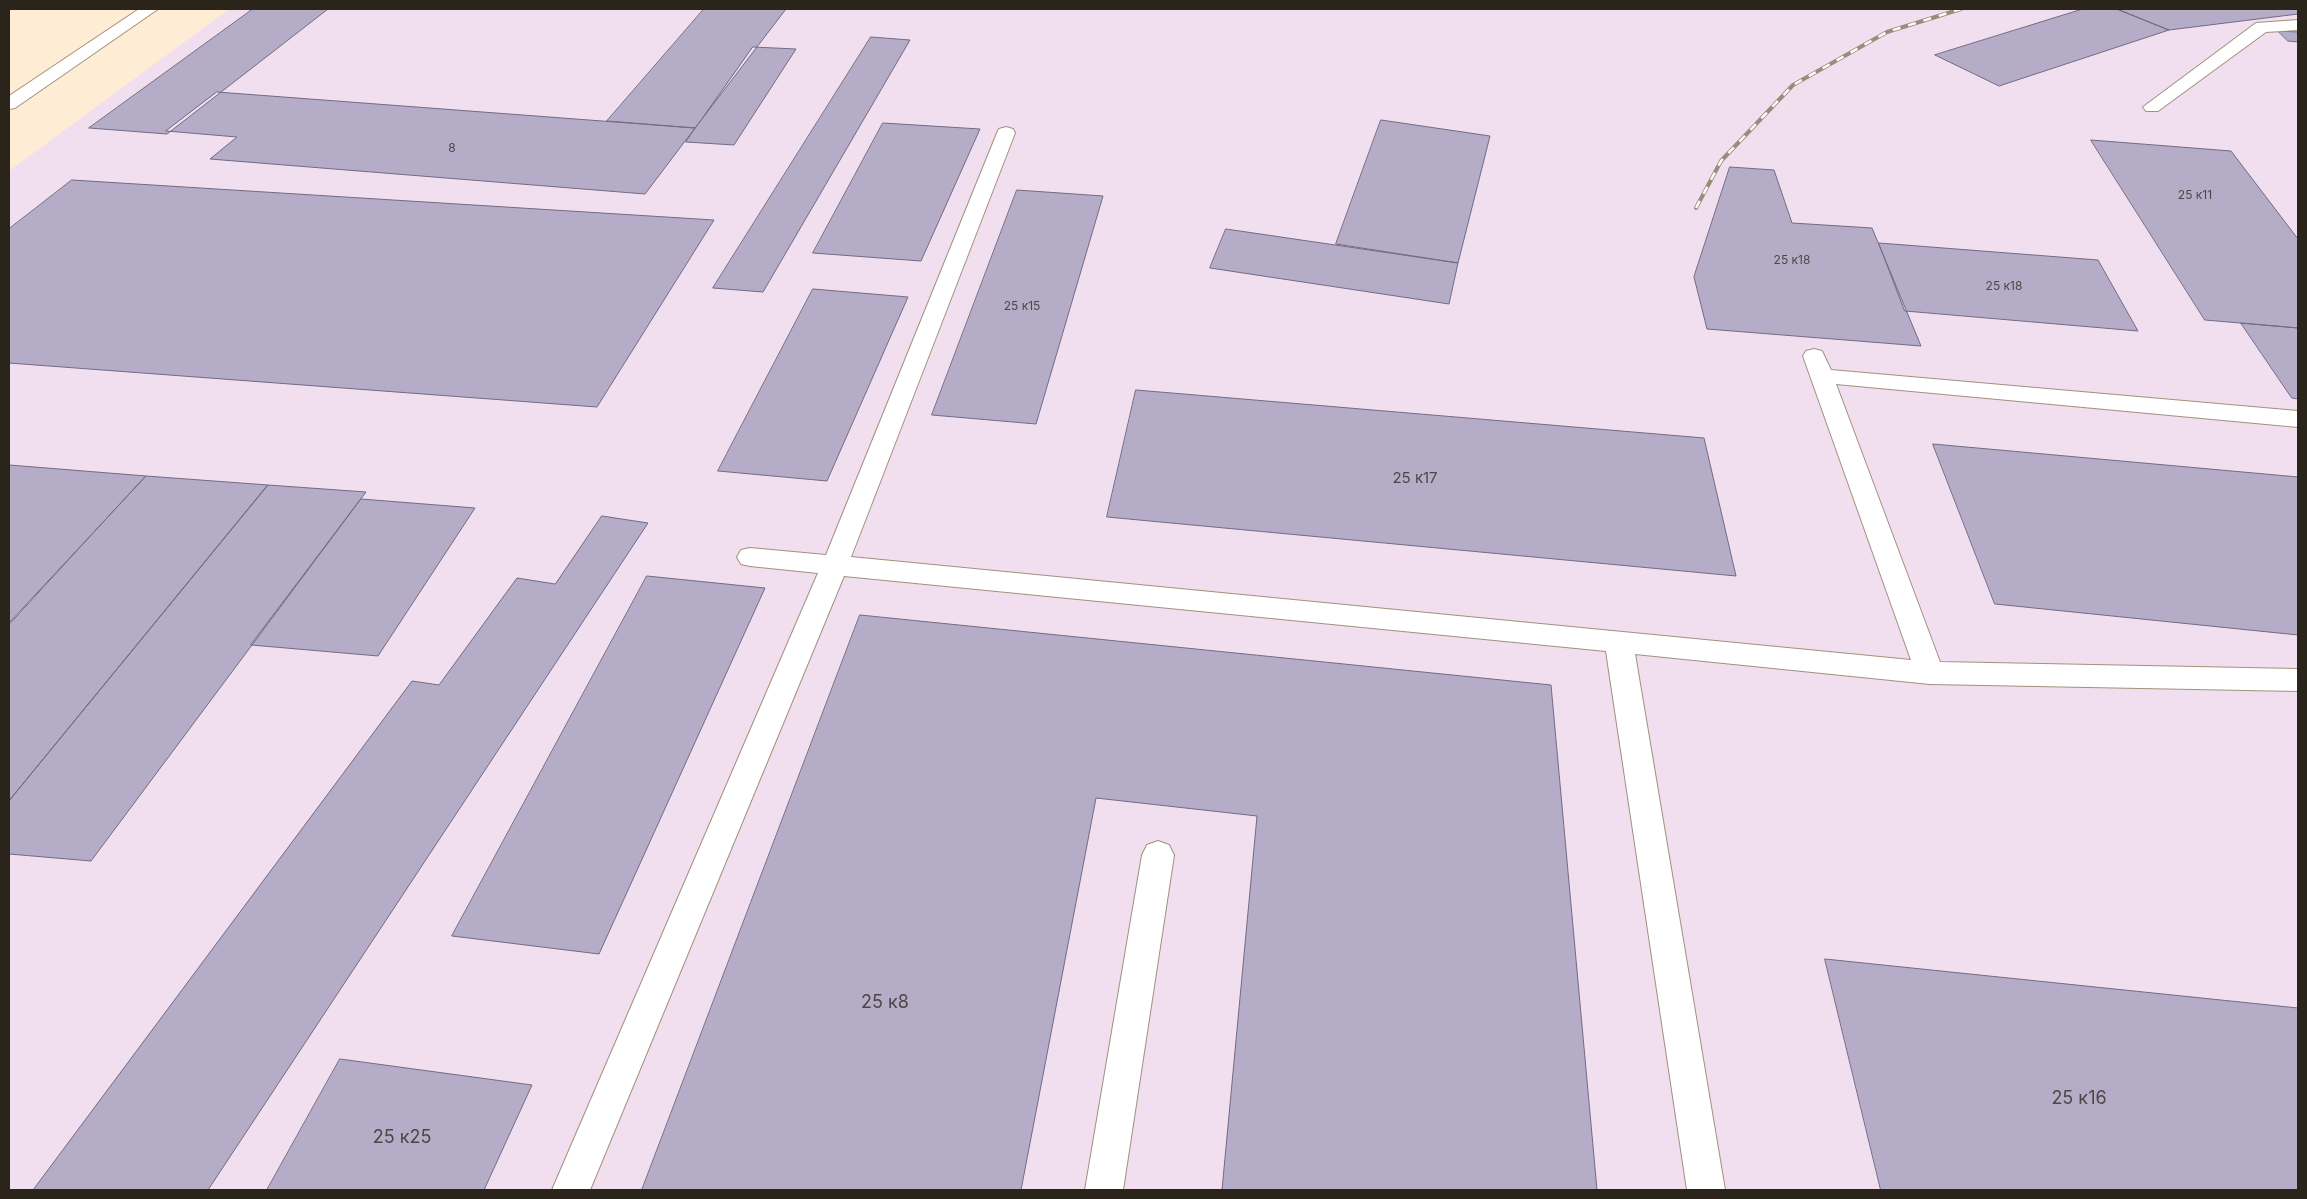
<!DOCTYPE html>
<meta charset="utf-8">
<style>
body{margin:0}
#map{position:relative;width:2307px;height:1199px;overflow:hidden;background:#feecd4;font-family:Inter,sans-serif}
canvas{display:block}
.frame{position:absolute;inset:0;border:10px solid #2b241b;pointer-events:none}
</style>
<div id="map">
<canvas width="2307" height="1199"></canvas>
<div class="frame"></div>
</div>
<script>
const ctx = document.querySelector('canvas').getContext('2d');
ctx.lineJoin = 'round';
function paint(path, color) {
  ctx.fillStyle = color;
  ctx.fill(path, 'evenodd');
}
function stroke(path, color, width, dash) {
  ctx.strokeStyle = color;
  ctx.lineWidth = width;
  ctx.lineCap = dash ? 'butt' : 'round';
  ctx.setLineDash(dash || []);
  ctx.stroke(path);
}
function drawText(font, color, halo, rows, align = 'center') {
  ctx.font = font + ' Inter,sans-serif';
  ctx.lineWidth = 4;
  ctx.setLineDash([]);
  ctx.textBaseline = 'middle';
  ctx.strokeStyle = halo;
  ctx.fillStyle = color;
  for (const [text, x, y, turn = 0] of rows) {
    ctx.save();
    ctx.translate(x, y);
    ctx.rotate((+turn || 0) * Math.PI / 180);
    ctx.textAlign = isNaN(turn) ? turn : align;
    if (halo) ctx.strokeText(text, 0, 0);
    ctx.fillText(text, 0, 0);
    ctx.restore();
  }
}
paint(new Path2D(`
 M 229,9 L 2298,9 L 2298,1190 L 9,1190 L 9,171 Z`), '#f1dfef');
const building = new Path2D(`
 M 253,9 L 328,9 L 167,134 L 89,128 Z
 M 704,9 L 786,9 L 695,128 L 607,121 Z
 M 2083,9 L 2117,9 L 2169,30 L 1999,86 L 1935,55 Z
 M 2117,9 L 2298,9 L 2298,14 L 2169,30 Z
 M 2278,31 L 2298,32 L 2298,42 L 2288,41 Z
 M 871,37 L 910,40 L 763,292 L 713,288 Z
 M 753,47 L 796,49 L 734,145 L 686,142 Z
 M 217,92 L 695,128 L 645,194 L 210,159 L 237,137 L 166,131 Z
 M 1381,120 L 1490,136 L 1458,263 L 1336,244 Z
 M 883,123 L 980,129 L 921,261 L 813,253 Z
 M 2091,140 L 2231,151 L 2298,239 L 2298,328 L 2205,320 Z
 M 1730,167 L 1774,170 L 1792,223 L 1872,228 L 1921,346 L 1707,329 L 1694,277 Z
 M 72,180 L 714,220 L 597,407 L 9,363 L 9,229 Z
 M 1017,190 L 1103,196 L 1036,424 L 932,415 Z
 M 1226,229 L 1458,263 L 1449,304 L 1210,268 Z
 M 1879,243 L 2098,260 L 2138,331 L 1905,311 Z
 M 813,289 L 908,297 L 827,481 L 718,471 Z
 M 2241,323 L 2298,328 L 2298,399 L 2292,398 Z
 M 1136,390 L 1704,438 L 1736,576 L 1107,517 Z
 M 1933,444 L 2298,477 L 2298,635 L 1995,604 Z
 M 9,465 L 146,476 L 9,623 Z
 M 146,476 L 268,485 L 9,801 L 9,625 Z
 M 268,485 L 366,492 L 91,861 L 9,854 L 9,801 Z
 M 361,499 L 475,508 L 378,656 L 251,645 Z
 M 602,516 L 648,523 L 208,1190 L 33,1190 L 412,681 L 439,685 L 517,578 L 555,584 Z
 M 647,576 L 765,588 L 599,954 L 452,936 Z
 M 860,615 L 1551,685 L 1597,1190 L 1222,1190 L 1257,816 L 1096,798 L 1021,1190 L 642,1190 Z
 M 1825,959 L 2298,1008 L 2298,1190 L 1881,1190 Z
 M 340,1059 L 532,1085 L 484,1190 L 267,1190 Z`);
paint(building, '#b5adc7');
stroke(building, '#726b83', 1);
const minor = new Path2D(`
 M 2298,20 L 2298,30 L 2266,32 L 2158,111 L 2146,111 L 2143,107 L 2256,23 Z
 M 1006,127 L 1013,129 L 1015,133 L 851,557 L 1911,660 L 1803,356 L 1806,351 L 1814,349 L 1822,351 L 1831,370 L 2298,411 L 2298,427 L 1836,384 L 1940,662 L 2298,669 L 2298,691 L 1930,684 L 1635,654 L 1725,1190 L 1687,1190 L 1606,651 L 844,576 L 590,1190 L 552,1190 L 818,573 L 750,566 L 741,564 L 737,557 L 741,550 L 750,548 L 826,555 L 997,133 L 999,129 Z
 M 1158,841 L 1169,845 L 1174,855 L 1123,1190 L 1085,1190 L 1142,855 L 1147,845 Z`);
const major = new Path2D(`
 M 139,9 L 158,9 L 15,108 L 9,109 L 9,96 Z`);
stroke(minor, '#a2917b', 2);
stroke(major, '#a2917b', 2);
paint(minor, '#fff');
paint(major, '#fff');
const rail = new Path2D(`
 M 1696,208 L 1721,161 L 1793,85 L 1887,32 L 1961,9`);
stroke(rail, '#998c7b', 4);
stroke(rail, '#fcfcfc', 2.5, [8]);
drawText('12px', '#4e4646', null, [
 ["8",452,148],
 ["25 к11",2195,195],
 ["25 к18",1792,260],
 ["25 к18",2004,286],
 ["25 к15",1022,306]
]);
drawText('15px', '#4e4646', null, [
 ["25 к17",1415,478]
]);
drawText('18px', '#4e4646', null, [
 ["25 к8",885,1003],
 ["25 к16",2079,1099],
 ["25 к25",402,1138]
]);
</script>
